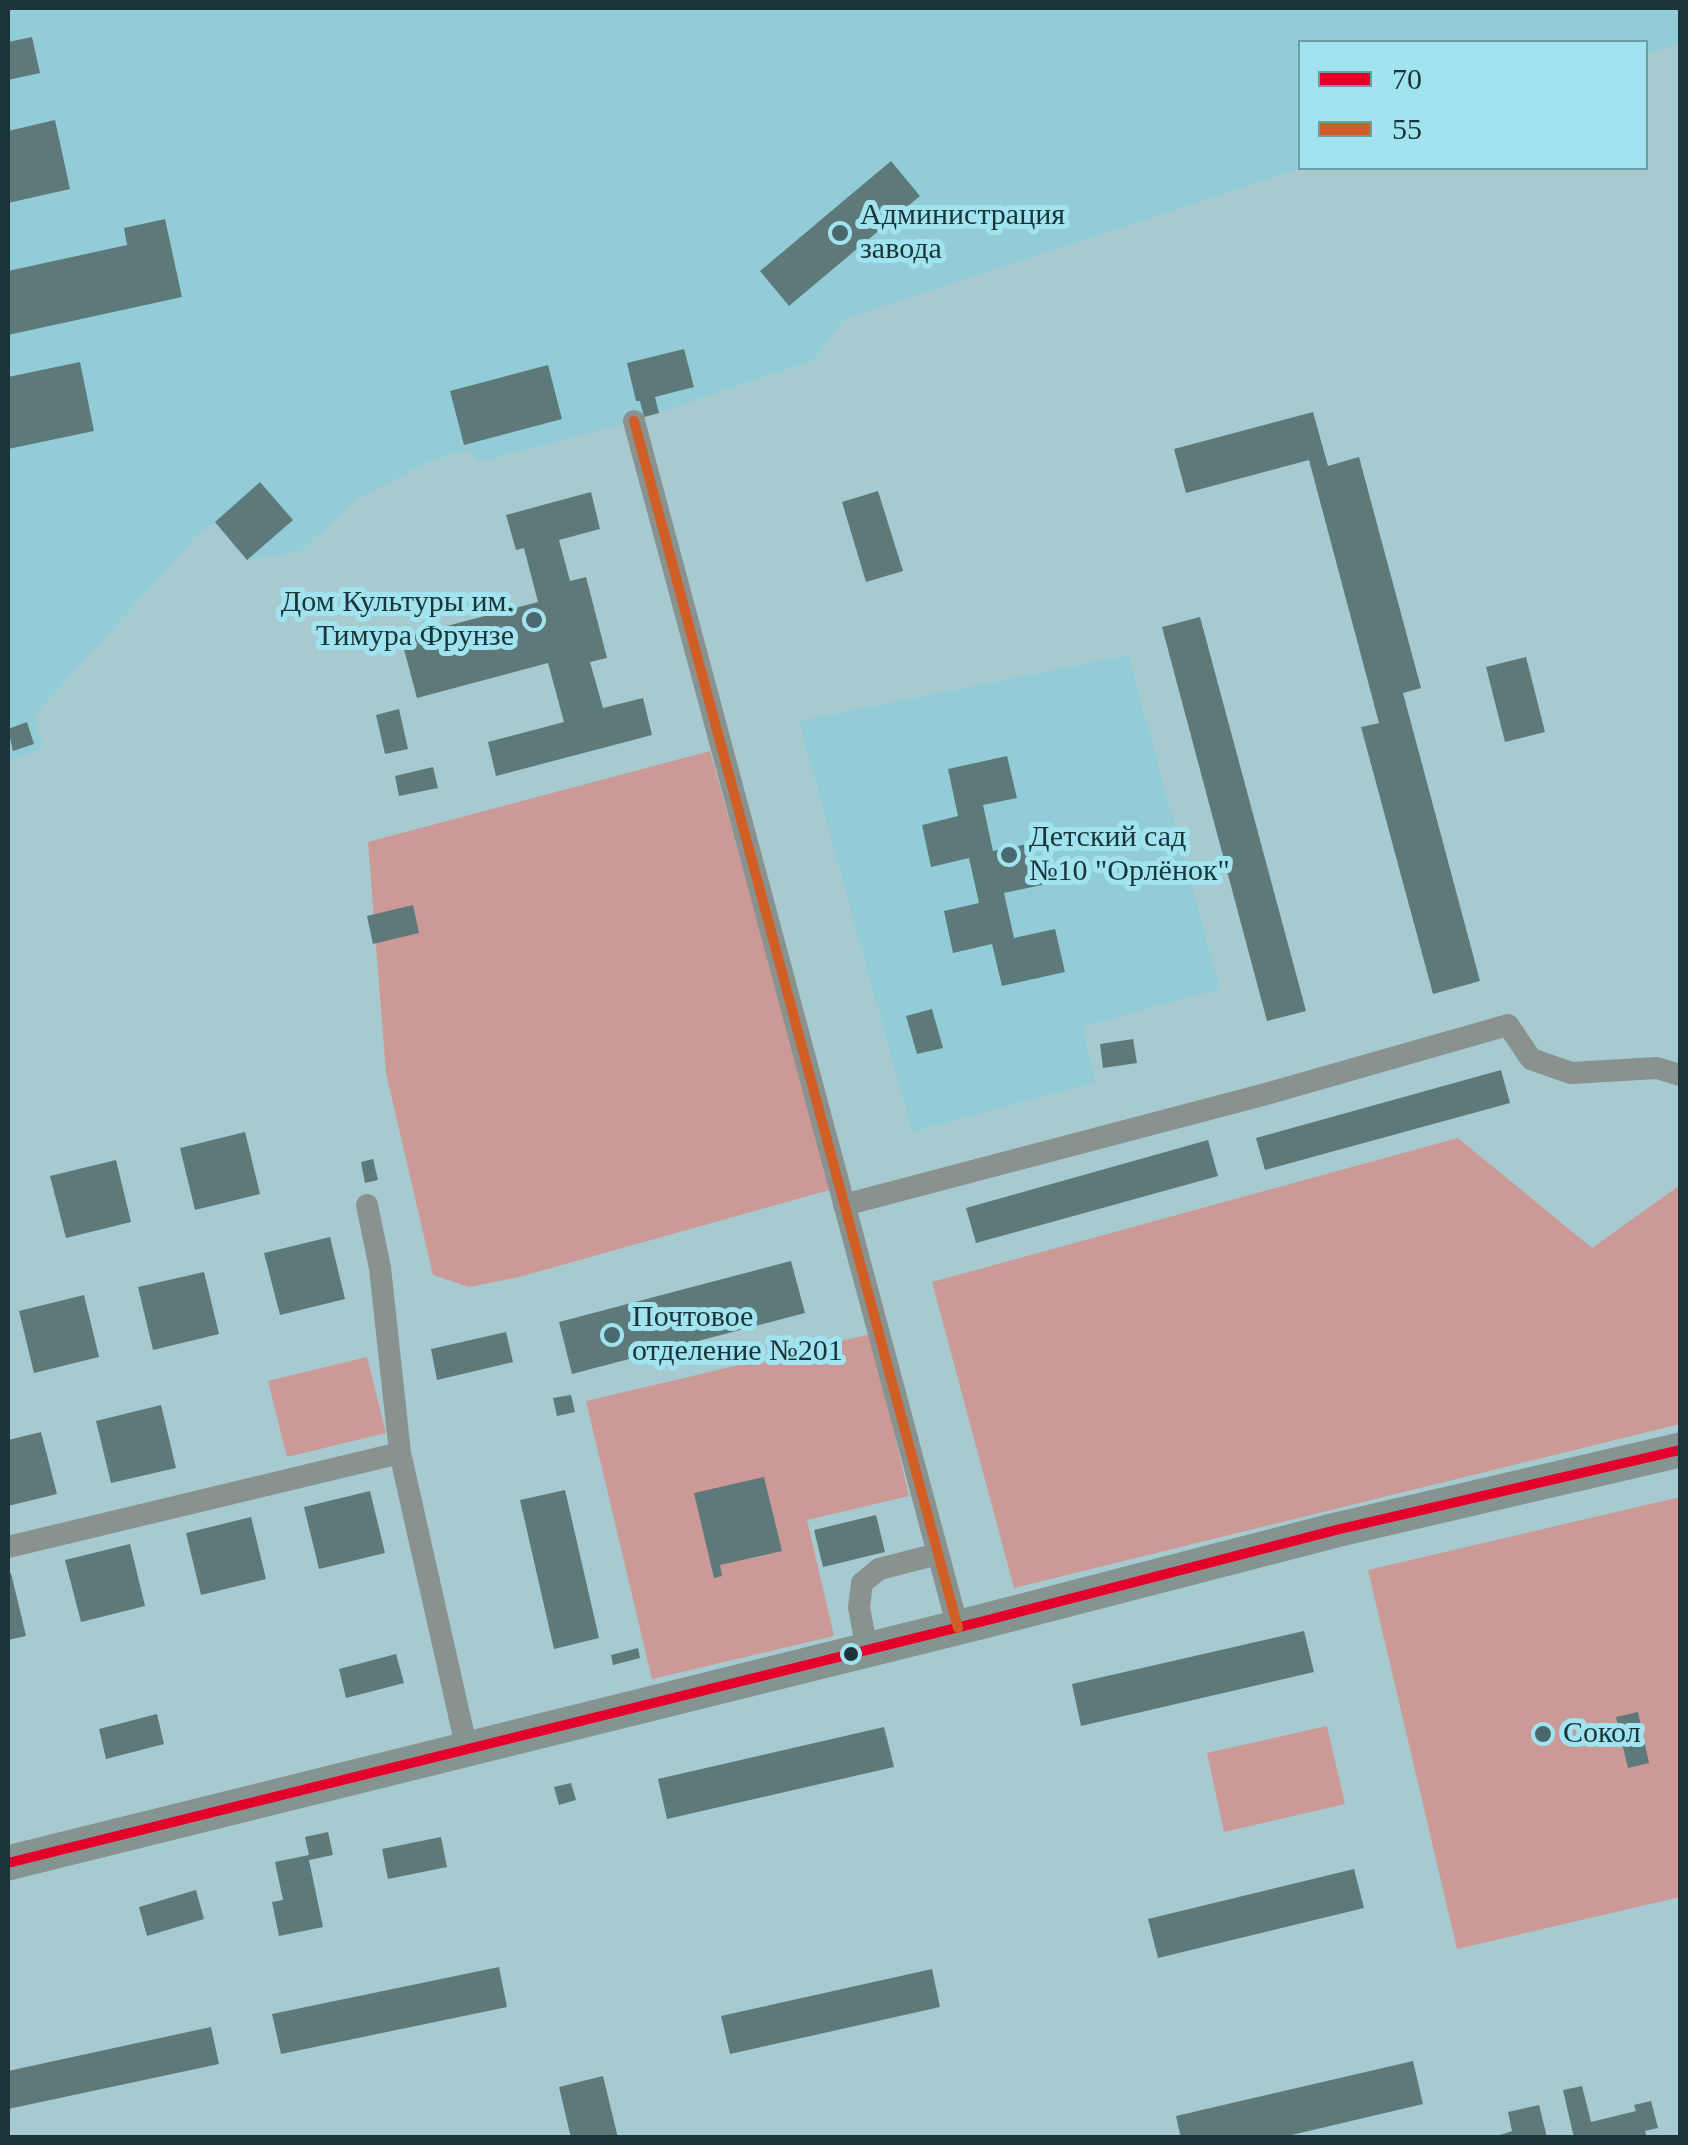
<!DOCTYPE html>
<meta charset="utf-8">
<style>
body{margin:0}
#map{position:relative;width:1688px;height:2145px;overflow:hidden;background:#a6cad0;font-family:Georgia,serif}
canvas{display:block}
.frame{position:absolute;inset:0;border:10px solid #193539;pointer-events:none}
.legend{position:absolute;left:1298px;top:40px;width:350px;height:130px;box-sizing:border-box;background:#a1e4ef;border:2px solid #6b9ea6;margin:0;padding:12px 18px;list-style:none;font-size:30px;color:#193539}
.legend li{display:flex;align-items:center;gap:20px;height:50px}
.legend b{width:50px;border:2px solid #6b9ea6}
</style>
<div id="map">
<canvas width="1688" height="2145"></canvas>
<div class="frame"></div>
<ul class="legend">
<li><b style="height:12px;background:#e4002b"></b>70</li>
<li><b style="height:12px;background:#d15e25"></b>55</li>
</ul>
</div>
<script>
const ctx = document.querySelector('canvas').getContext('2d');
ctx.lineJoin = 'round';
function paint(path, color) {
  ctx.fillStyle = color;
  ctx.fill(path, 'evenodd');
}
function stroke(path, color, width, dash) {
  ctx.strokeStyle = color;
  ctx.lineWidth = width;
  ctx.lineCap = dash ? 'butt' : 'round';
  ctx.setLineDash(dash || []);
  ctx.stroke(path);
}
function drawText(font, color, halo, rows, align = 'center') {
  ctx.font = font + ' Georgia,serif';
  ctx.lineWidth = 10;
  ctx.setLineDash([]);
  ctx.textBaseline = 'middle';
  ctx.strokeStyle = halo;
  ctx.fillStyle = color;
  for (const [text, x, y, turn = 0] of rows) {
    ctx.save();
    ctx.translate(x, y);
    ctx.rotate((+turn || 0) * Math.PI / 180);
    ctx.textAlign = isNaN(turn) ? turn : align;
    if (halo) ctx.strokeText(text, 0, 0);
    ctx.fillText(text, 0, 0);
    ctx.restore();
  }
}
paint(new Path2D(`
 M 8,8 L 1680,8 L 1680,43 L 1646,54 L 1646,42 L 1300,42 L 1302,168 L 844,319 L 813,361 L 785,370 L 634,421 L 480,462 L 467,450 L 431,461 L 355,500 L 301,551 L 247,560 L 214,523 L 199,533 L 33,717 L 44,746 L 20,758 L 8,760 Z
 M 1128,655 L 1220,989 L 1082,1027 L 1096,1082 L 912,1132 L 799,721 Z`), '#92cdd7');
paint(new Path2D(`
 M 710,751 L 833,1189 L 519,1277 L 469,1287 L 433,1275 L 386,1073 L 368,842 Z
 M 1458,1138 L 1592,1248 L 1680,1185 L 1680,1424 L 1014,1588 L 932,1282 Z
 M 871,1334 L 909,1496 L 807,1520 L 834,1636 L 652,1679 L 586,1401 Z
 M 367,1357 L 386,1433 L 287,1457 L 268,1381 Z
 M 1680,1497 L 1680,1897 L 1457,1949 L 1368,1570 Z
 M 1327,1726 L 1345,1804 L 1224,1832 L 1207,1753 Z`), '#cb9a96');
paint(new Path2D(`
 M 32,37 L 40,73 L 8,80 L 8,42 Z
 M 55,120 L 70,189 L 8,203 L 8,131 Z
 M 891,161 L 920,196 L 789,306 L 760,271 Z
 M 165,219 L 182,297 L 8,335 L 8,271 L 127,245 L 124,228 Z
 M 684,349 L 694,387 L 655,397 L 659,413 L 644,417 L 640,401 L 636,401 L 627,363 Z
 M 80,362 L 94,431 L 8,449 L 8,377 Z
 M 548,365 L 562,419 L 464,445 L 450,391 Z
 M 1313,412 L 1328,466 L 1359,457 L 1421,688 L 1403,693 L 1480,981 L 1433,994 L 1361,727 L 1379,723 L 1309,460 L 1186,493 L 1174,449 Z
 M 260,482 L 293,520 L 247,560 L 215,522 Z
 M 878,491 L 903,571 L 866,582 L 842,502 Z
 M 591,492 L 600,529 L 559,540 L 570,581 L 586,577 L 607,658 L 590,662 L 603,708 L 643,698 L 652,735 L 496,776 L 488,742 L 564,722 L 548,663 L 417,698 L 401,638 L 538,602 L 524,548 L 516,550 L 506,515 Z
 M 1200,617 L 1306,1011 L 1267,1021 L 1162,627 Z
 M 1526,657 L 1545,732 L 1505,742 L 1486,667 Z
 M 399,709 L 408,749 L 385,754 L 376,715 Z
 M 27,722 L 34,744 L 13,751 L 8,729 Z
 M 1007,756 L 1017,798 L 983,805 L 993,851 L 1032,843 L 1042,885 L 1004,893 L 1014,938 L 1055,929 L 1065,972 L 1002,986 L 992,944 L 953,953 L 944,911 L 979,903 L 969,858 L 931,867 L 922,825 L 958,816 L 948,769 Z
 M 433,767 L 438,788 L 399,796 L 395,776 Z
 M 413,905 L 419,933 L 373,944 L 367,916 Z
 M 932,1009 L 943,1048 L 917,1054 L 906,1016 Z
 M 1133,1039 L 1137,1063 L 1103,1068 L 1100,1044 Z
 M 1501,1070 L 1510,1103 L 1265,1170 L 1256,1138 Z
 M 245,1132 L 260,1194 L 195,1210 L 180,1148 Z
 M 1208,1140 L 1218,1176 L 976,1243 L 966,1208 Z
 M 373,1159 L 378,1180 L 365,1183 L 361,1162 Z
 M 116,1160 L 131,1222 L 66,1238 L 50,1176 Z
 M 330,1237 L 345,1299 L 280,1315 L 264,1253 Z
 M 791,1261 L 805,1313 L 572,1374 L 559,1322 Z
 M 204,1272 L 219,1334 L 153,1350 L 138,1287 Z
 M 84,1295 L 99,1357 L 34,1373 L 19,1311 Z
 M 506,1332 L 513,1362 L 437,1380 L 431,1349 Z
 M 571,1395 L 575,1412 L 557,1416 L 553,1398 Z
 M 161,1405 L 176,1468 L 111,1483 L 96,1421 Z
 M 41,1432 L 57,1494 L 8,1506 L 8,1440 Z
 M 764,1477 L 782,1551 L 720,1565 L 722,1576 L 714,1578 L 694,1493 Z
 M 565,1490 L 599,1638 L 554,1649 L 520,1500 Z
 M 370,1491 L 385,1553 L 319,1569 L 304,1507 Z
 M 876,1515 L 885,1552 L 823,1567 L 814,1530 Z
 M 251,1517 L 266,1579 L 201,1595 L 186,1533 Z
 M 130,1544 L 145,1606 L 81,1622 L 65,1560 Z
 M 11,1573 L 26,1636 L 8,1640 L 8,1574 Z
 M 1304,1631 L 1314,1672 L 1081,1726 L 1072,1684 Z
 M 638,1648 L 640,1658 L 613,1665 L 611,1655 Z
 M 396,1654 L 404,1683 L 346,1698 L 339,1669 Z
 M 1638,1712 L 1649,1763 L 1628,1768 L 1616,1717 Z
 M 157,1714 L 164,1744 L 106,1759 L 99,1729 Z
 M 884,1727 L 894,1767 L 667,1819 L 658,1779 Z
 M 571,1783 L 576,1800 L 559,1805 L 554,1787 Z
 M 328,1832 L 333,1855 L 309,1860 L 323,1927 L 279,1936 L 272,1902 L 283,1900 L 275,1862 L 309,1855 L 305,1837 Z
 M 441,1837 L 447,1867 L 388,1879 L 382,1849 Z
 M 1354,1869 L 1364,1908 L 1158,1958 L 1148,1919 Z
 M 196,1890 L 204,1919 L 147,1936 L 139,1907 Z
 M 499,1967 L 507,2007 L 281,2054 L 272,2014 Z
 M 932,1969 L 940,2007 L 730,2054 L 721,2016 Z
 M 211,2027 L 219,2064 L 8,2109 L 8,2071 Z
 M 1413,2061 L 1423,2104 L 1279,2138 L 1181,2138 L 1176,2116 Z
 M 603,2076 L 618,2138 L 571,2138 L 559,2087 Z
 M 1582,2086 L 1591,2122 L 1636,2111 L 1634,2105 L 1651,2101 L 1658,2128 L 1645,2131 L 1647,2138 L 1574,2138 L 1563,2090 Z
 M 1539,2105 L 1547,2137 L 1491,2138 L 1512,2131 L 1508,2112 Z`), '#5e797a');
stroke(new Path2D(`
 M 634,421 L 958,1628
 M 367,1205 L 380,1268 L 400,1453 L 467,1750
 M 844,1205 L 1266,1094 L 1508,1025 L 1531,1059 L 1571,1073 L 1657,1068 L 1680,1075
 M 8,1547 L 400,1453
 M 867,1650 L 859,1607 L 862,1583 L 879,1569 L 938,1554`), '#8a928f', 22);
stroke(new Path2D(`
 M 8,1863 L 984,1621 L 1336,1530 L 1680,1450`), '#859491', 35);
stroke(new Path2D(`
 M 8,1863 L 984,1621 L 1336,1530 L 1680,1450`), '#e4002b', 10);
stroke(new Path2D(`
 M 634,421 L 958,1628`), '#d15e25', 10);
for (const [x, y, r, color] of [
 [840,233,10,"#4a696e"],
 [534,620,10,"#4a696e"],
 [1009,855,10,"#4a696e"],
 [612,1335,10,"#4a696e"],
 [851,1654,9,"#193539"],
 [1543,1734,10,"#4a696e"]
]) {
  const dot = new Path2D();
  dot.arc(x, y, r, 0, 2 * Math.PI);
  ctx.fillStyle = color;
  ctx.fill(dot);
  stroke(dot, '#a1e4ef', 4);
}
drawText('30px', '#193539', '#a1e4ef', [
 ["Администрация",860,216],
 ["завода",860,250],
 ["Дом Культуры им.",514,603,"right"],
 ["Тимура Фрунзе",514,637,"right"],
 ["Детский сад",1029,838],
 ["№10 \"Орлёнок\"",1029,872],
 ["Почтовое",632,1318],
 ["отделение №201",632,1352],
 ["Сокол",1563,1734]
], 'left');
</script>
